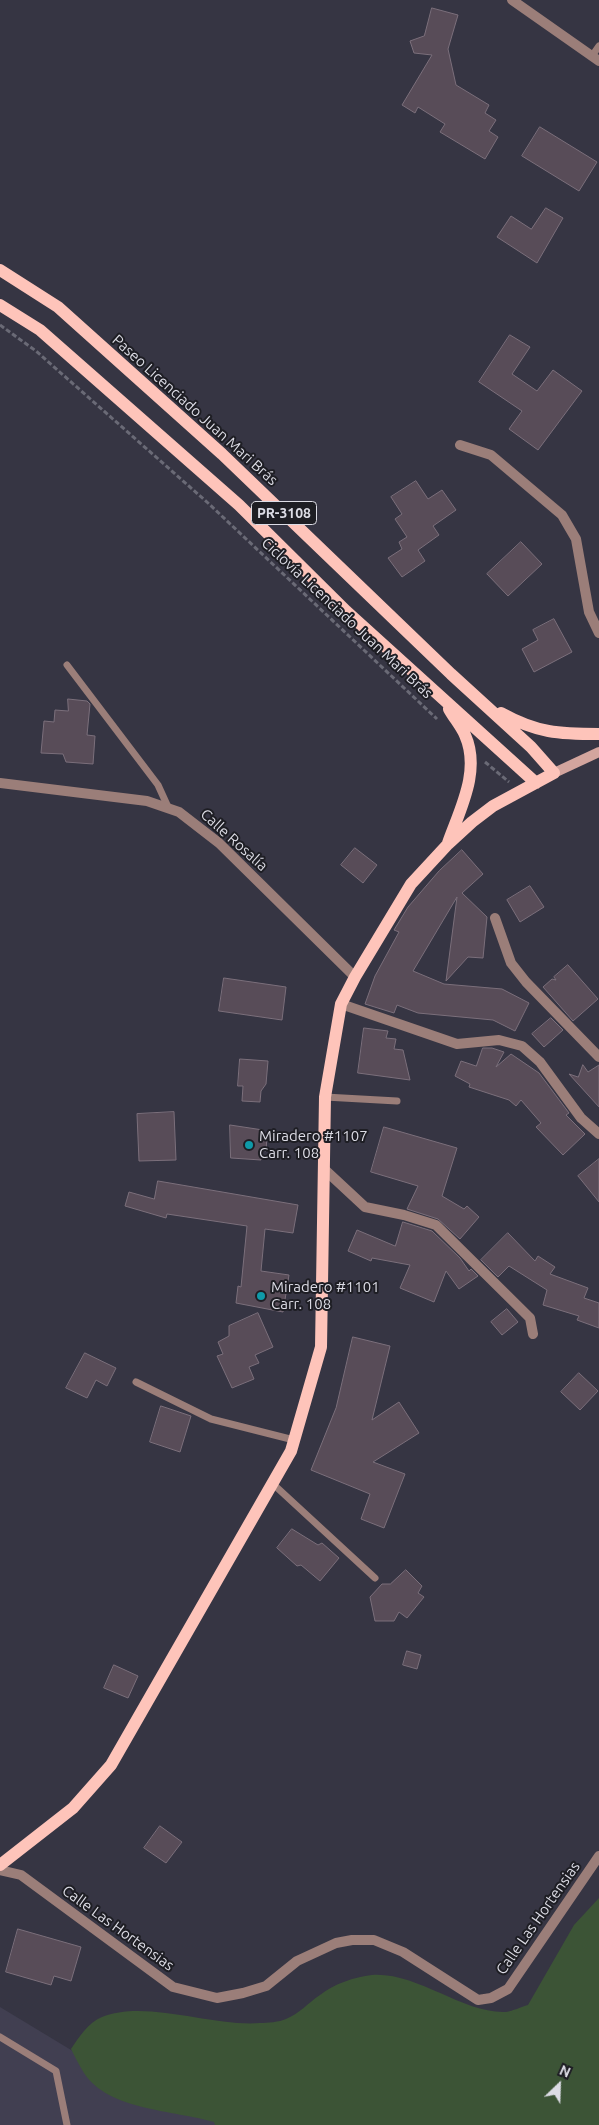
<!DOCTYPE html>
<meta charset="utf-8">
<style>
body{margin:0}
#map{position:relative;width:599px;height:2125px;overflow:hidden;background:#363543;font-family:Ubuntu,sans-serif}
canvas{display:block}
.north{position:absolute;left:534px;top:2060px;width:50px;height:50px;-webkit-text-stroke:4px #1e1e24;paint-order:stroke;rotate:24deg;font-size:14px;font-weight:700;line-height:20px;text-align:center;color:#dcdce5}
.north::after{content:'';display:block;margin:auto;width:18px;height:22px;background:#dcdce5;clip-path:polygon(50% 0,100% 100%,50% 72%,0 100%)}
</style>
<div id="map">
<canvas width="599" height="2125"></canvas>
<div class="north">N</div>
</div>
<script>
const ctx = document.querySelector('canvas').getContext('2d');
ctx.lineJoin = 'round';
function paint(path, color) {
  ctx.fillStyle = color;
  ctx.fill(path, 'evenodd');
}
function stroke(path, color, width, dash) {
  ctx.strokeStyle = color;
  ctx.lineWidth = width;
  ctx.lineCap = dash ? 'butt' : 'round';
  ctx.setLineDash(dash || []);
  ctx.stroke(path);
}
function drawText(font, color, halo, rows, align = 'center') {
  ctx.font = font + ' Ubuntu,sans-serif';
  ctx.lineWidth = 4;
  ctx.setLineDash([]);
  ctx.textBaseline = 'middle';
  ctx.strokeStyle = halo;
  ctx.fillStyle = color;
  for (const [text, x, y, turn = 0] of rows) {
    ctx.save();
    ctx.translate(x, y);
    ctx.rotate((+turn || 0) * Math.PI / 180);
    ctx.textAlign = isNaN(turn) ? turn : align;
    if (halo) ctx.strokeText(text, 0, 0);
    ctx.fillText(text, 0, 0);
    ctx.restore();
  }
}
paint(new Path2D(`
 M 0,2007 L 76,2053 L 274,2125 L 0,2125 Z`), '#413f51');
paint(new Path2D(`
 M 599,1898 L 599,2125 L 215,2125 L 214,2122 C 174,2110 109,2111 84,2073 C 79,2065 75,2057 71,2049 C 79,2037 88,2023 102,2017 C 145,1999 213,2027 260,2023 C 268,2023 279,2022 286,2019 C 299,2014 308,2003 320,1995 C 334,1984 354,1977 372,1975 C 418,1972 463,2014 506,2012 C 513,2011 521,2007 528,2005 L 574,1925 Z`), '#3c5436');
const building = new Path2D(`
 M 432,8 L 458,15 L 448,49 L 456,85 L 489,105 L 485,113 L 496,120 L 489,131 L 498,137 L 485,159 L 440,132 L 445,124 L 418,107 L 415,113 L 402,105 L 432,55 L 414,53 L 410,41 L 424,36 Z
 M 540,127 L 597,162 L 579,191 L 522,156 Z
 M 546,208 L 563,218 L 537,263 L 497,237 L 511,216 L 531,229 Z
 M 510,335 L 530,347 L 512,374 L 537,391 L 553,370 L 582,391 L 538,450 L 509,429 L 522,411 L 479,382 Z
 M 416,481 L 428,499 L 442,490 L 456,510 L 433,526 L 439,535 L 418,550 L 425,561 L 402,577 L 388,558 L 402,549 L 399,542 L 407,537 L 395,519 L 402,514 L 391,497 Z
 M 521,542 L 542,564 L 508,596 L 487,574 Z
 M 554,619 L 572,652 L 534,672 L 522,649 L 538,640 L 533,630 Z
 M 68,699 L 87,701 L 90,704 L 87,735 L 95,736 L 93,764 L 66,762 L 63,754 L 41,753 L 44,721 L 54,722 L 55,710 L 68,711 Z
 M 355,848 L 377,865 L 363,883 L 341,865 Z
 M 462,850 L 483,874 L 462,893 L 487,917 L 483,958 L 468,957 L 446,981 L 457,897 L 413,971 L 444,984 L 502,989 L 529,1003 L 515,1031 L 493,1020 L 418,1013 L 397,1005 L 394,1013 L 365,1004 L 375,976 L 399,932 L 394,930 L 408,907 L 439,871 Z
 M 530,886 L 544,907 L 520,922 L 507,900 Z
 M 568,965 L 598,999 L 573,1021 L 543,987 L 552,979 L 556,980 L 554,977 Z
 M 224,978 L 286,987 L 282,1020 L 219,1011 Z
 M 551,1018 L 563,1030 L 544,1047 L 532,1034 Z
 M 364,1028 L 388,1031 L 386,1038 L 396,1039 L 394,1049 L 403,1050 L 410,1080 L 358,1073 Z
 M 483,1048 L 492,1048 L 504,1052 L 496,1067 L 511,1054 L 539,1073 L 569,1113 L 566,1115 L 585,1134 L 563,1155 L 536,1127 L 541,1123 L 521,1100 L 516,1106 L 509,1100 L 469,1087 L 470,1084 L 455,1076 L 461,1061 L 476,1066 Z
 M 240,1059 L 268,1061 L 266,1084 L 261,1091 L 260,1102 L 242,1101 L 243,1086 L 238,1086 Z
 M 583,1065 L 588,1072 L 599,1065 L 599,1107 L 569,1074 L 578,1077 Z
 M 174,1112 L 176,1160 L 139,1161 L 137,1114 Z
 M 230,1125 L 263,1130 L 262,1136 L 267,1136 L 266,1151 L 262,1150 L 261,1160 L 231,1158 Z
 M 384,1127 L 457,1148 L 442,1196 L 464,1209 L 467,1206 L 479,1217 L 460,1239 L 438,1219 L 407,1209 L 418,1186 L 371,1172 Z
 M 599,1159 L 599,1202 L 578,1176 Z
 M 158,1181 L 298,1205 L 293,1233 L 265,1229 L 261,1271 L 289,1275 L 283,1312 L 236,1303 L 238,1286 L 241,1287 L 247,1226 L 167,1214 L 166,1218 L 125,1206 L 129,1192 L 154,1199 Z
 M 403,1222 L 432,1231 L 460,1258 L 469,1271 L 471,1269 L 478,1276 L 459,1289 L 446,1271 L 434,1302 L 400,1288 L 410,1265 L 372,1258 L 371,1261 L 348,1251 L 357,1230 L 395,1246 Z
 M 508,1233 L 535,1261 L 538,1256 L 555,1267 L 550,1274 L 588,1288 L 584,1298 L 599,1303 L 599,1328 L 577,1320 L 579,1316 L 543,1305 L 547,1290 L 509,1266 L 498,1277 L 481,1260 Z
 M 507,1309 L 518,1322 L 502,1335 L 491,1322 Z
 M 258,1313 L 273,1347 L 255,1355 L 259,1363 L 249,1367 L 254,1379 L 232,1388 L 217,1356 L 223,1354 L 218,1342 L 229,1336 L 229,1326 Z
 M 353,1337 L 390,1346 L 372,1420 L 399,1402 L 419,1433 L 373,1462 L 405,1474 L 384,1528 L 361,1519 L 370,1494 L 311,1470 L 336,1408 Z
 M 85,1353 L 116,1368 L 107,1386 L 96,1380 L 87,1398 L 66,1388 Z
 M 579,1373 L 598,1391 L 580,1410 L 561,1392 Z
 M 161,1406 L 191,1416 L 180,1452 L 150,1442 Z
 M 292,1529 L 318,1545 L 322,1543 L 339,1558 L 320,1581 L 301,1565 L 297,1566 L 277,1548 Z
 M 406,1570 L 422,1586 L 418,1593 L 424,1597 L 407,1618 L 399,1612 L 394,1621 L 375,1621 L 370,1597 L 382,1584 L 390,1584 Z
 M 407,1651 L 421,1655 L 417,1669 L 403,1665 Z
 M 114,1665 L 138,1676 L 128,1698 L 104,1688 Z
 M 160,1826 L 182,1842 L 166,1863 L 144,1848 Z
 M 18,1929 L 81,1947 L 71,1981 L 54,1976 L 51,1985 L 6,1972 Z`);
paint(building, '#584c58');
stroke(building, '#7b6f7b', 1);
stroke(new Path2D(`
 M 0,325 L 36,351 L 208,503 L 437,719
 M 485,762 L 509,782`), '#6a6a76', 3, [5, 2.5]);
stroke(new Path2D(`
 M 592,56 L 599,46
 M 67,665 L 158,785 L 168,807
 M 325,1097 L 397,1101
 M 136,1382 L 211,1419 L 294,1440
 M 272,1483 L 375,1578
 M 0,2037 L 56,2071 L 67,2125`), '#9b7e79', 7);
stroke(new Path2D(`
 M 512,0 L 599,61
 M 460,445 L 491,455 L 562,515 L 576,539 L 589,612 L 599,633
 M 0,783 L 147,801 L 179,812 L 219,843 L 355,977
 M 495,918 L 511,963 L 526,982 L 599,1057
 M 341,1004 L 457,1044 L 499,1040 L 522,1046 L 540,1062 L 581,1118 L 599,1134
 M 323,1168 L 365,1207 L 404,1215 L 436,1225 L 530,1318 L 533,1334
 M 0,1870 L 21,1875 L 173,1987 L 217,1998 L 243,1993 L 266,1986 L 297,1961 L 336,1943 L 352,1940 L 374,1940 L 403,1952 L 478,2000 L 491,1998 L 508,1989 L 599,1856`), '#9b7e79', 10);
stroke(new Path2D(`
 M 554,773 L 599,752`), '#d3a59e', 10);
stroke(new Path2D(`
 M 0,270 L 58,307 L 222,454 L 451,674 L 531,747 L 554,773 L 493,806 L 472,822 L 448,844 L 411,884 L 355,977 L 341,1004 L 325,1097 L 321,1347 L 291,1451 L 111,1765 L 73,1808 L 0,1865
 M 0,305 L 40,330 L 239,505 L 346,611 L 536,783
 M 501,713 C 537,733 559,734 599,734
 M 448,843 C 460,809 481,771 465,735 C 461,726 454,718 449,709`), '#fec4ba', 12);
for (const [x, y, r, color] of [
 [249,1145,5,"#0f9aa8"],
 [261,1296,5,"#0f9aa8"]
]) {
  const dot = new Path2D();
  dot.arc(x, y, r, 0, 2 * Math.PI);
  ctx.fillStyle = color;
  ctx.fill(dot);
  stroke(dot, '#1e1e24', 2);
}
for (const [x, y, w] of [
 [284,513,65]
]) {
  const box = new Path2D();
  box.roundRect(x - w / 2, y - 11.5, w, 23, 4);
  ctx.fillStyle = '#1e1e24';
  ctx.fill(box);
  stroke(box, '#dcdce5', 1);
}
drawText('bold 14px', '#dcdce5', null, [
 ["PR-3108",284,513]
]);
drawText('15px', '#dcdce5', '#1e1e24', [
 ["Paseo Licenciado Juan Mari Brás",195,410,42],
 ["Ciclovía Licenciado Juan Mari Brás",347,618,43],
 ["Calle Rosalía",234,840,42],
 ["Calle Las Hortensias",538,1918,-55],
 ["Calle Las Hortensias",118,1928,36]
]);
drawText('15px', '#dcdce5', '#1e1e24', [
 ["Miradero #1107",259,1136],
 ["Carr. 108",259,1153],
 ["Miradero #1101",271,1287],
 ["Carr. 108",271,1304]
], 'left');
</script>
